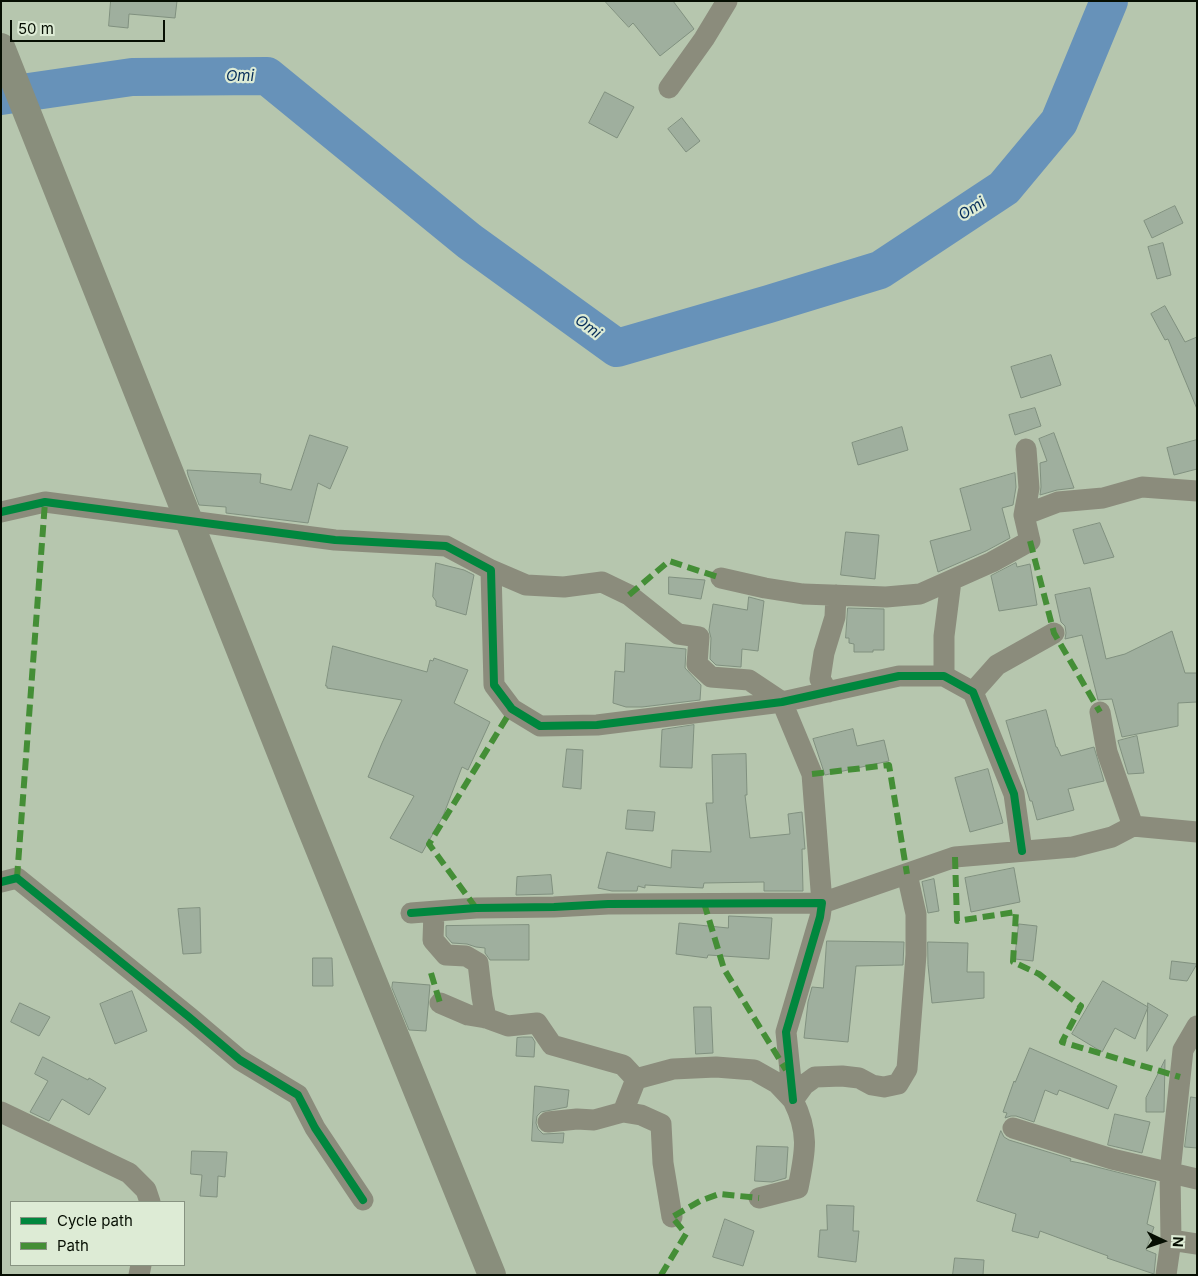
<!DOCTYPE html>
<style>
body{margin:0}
#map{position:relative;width:1198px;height:1276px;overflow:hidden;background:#b6c6ae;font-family:Inter,sans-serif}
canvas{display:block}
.frame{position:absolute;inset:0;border:2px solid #060e02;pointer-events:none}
.legend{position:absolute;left:10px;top:1201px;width:175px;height:65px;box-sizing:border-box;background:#ddebd5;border:1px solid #879381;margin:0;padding:6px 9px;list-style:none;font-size:15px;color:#060e02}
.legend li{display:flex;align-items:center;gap:10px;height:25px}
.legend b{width:25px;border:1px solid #879381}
.north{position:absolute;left:1138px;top:1216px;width:50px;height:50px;-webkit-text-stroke:4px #ddebd5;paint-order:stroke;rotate:93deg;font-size:14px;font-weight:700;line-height:20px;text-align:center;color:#060e02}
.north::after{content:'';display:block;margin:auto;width:18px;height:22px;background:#060e02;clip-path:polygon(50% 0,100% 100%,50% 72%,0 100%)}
.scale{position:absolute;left:10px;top:20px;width:155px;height:22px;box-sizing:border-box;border:2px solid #060e02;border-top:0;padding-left:6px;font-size:15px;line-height:18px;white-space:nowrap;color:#060e02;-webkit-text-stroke:4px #ddebd5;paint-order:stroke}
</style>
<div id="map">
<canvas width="1198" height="1276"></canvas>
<div class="frame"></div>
<ul class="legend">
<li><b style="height:6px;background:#00873e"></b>Cycle path</li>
<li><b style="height:6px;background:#448e36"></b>Path</li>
</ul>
<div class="north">N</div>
<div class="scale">50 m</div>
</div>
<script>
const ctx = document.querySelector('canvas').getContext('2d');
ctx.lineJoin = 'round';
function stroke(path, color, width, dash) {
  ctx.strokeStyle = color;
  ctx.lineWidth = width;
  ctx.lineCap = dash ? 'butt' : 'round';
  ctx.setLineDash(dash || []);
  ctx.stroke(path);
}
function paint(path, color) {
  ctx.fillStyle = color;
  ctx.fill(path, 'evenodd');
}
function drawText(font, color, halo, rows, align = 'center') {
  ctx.font = font + ' Inter,sans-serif';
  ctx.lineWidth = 4.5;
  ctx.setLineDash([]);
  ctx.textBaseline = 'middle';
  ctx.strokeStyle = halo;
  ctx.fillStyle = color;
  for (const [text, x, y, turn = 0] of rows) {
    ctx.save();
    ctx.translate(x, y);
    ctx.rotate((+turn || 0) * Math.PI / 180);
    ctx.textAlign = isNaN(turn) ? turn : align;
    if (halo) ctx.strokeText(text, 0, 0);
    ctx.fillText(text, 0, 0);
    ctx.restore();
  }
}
stroke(new Path2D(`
 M 1,96 L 132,77 L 267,76 L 469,241 L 617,348 L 769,304 L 880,270 L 1004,188 L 1059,122 L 1109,1`), '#6792b9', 38);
const building = new Path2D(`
 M 111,1 L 177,1 L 175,18 L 129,14 L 128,28 L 109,26 Z
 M 605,1 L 673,1 L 694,29 L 660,56 L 633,23 L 629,27 Z
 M 605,92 L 634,107 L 617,138 L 589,123 Z
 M 682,118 L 700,141 L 686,152 L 668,129 Z
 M 1175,206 L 1183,223 L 1152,238 L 1144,221 Z
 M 1163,243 L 1171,275 L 1157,279 L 1148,247 Z
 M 1165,306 L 1185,342 L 1197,337 L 1197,409 L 1168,339 L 1165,340 L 1151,314 Z
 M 1051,355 L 1061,385 L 1021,398 L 1011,367 Z
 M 1035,408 L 1041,426 L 1015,435 L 1009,415 Z
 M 902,427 L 908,450 L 858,465 L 852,443 Z
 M 1054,433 L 1074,488 L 1057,490 L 1040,495 L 1041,487 L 1040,463 L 1047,461 L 1039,439 Z
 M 310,435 L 348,447 L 330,489 L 318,483 L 308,523 L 226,513 L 226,507 L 199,505 L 188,475 L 187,470 L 261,474 L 260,483 L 291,490 Z
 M 1197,440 L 1197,469 L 1174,475 L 1167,448 Z
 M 1015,473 L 1016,487 L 1013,505 L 1002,508 L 1010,538 L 986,551 L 938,572 L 930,541 L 971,530 L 960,489 Z
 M 1100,523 L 1114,557 L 1084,564 L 1073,530 Z
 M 846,532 L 879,535 L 875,579 L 841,575 Z
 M 436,563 L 464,570 L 474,575 L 466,615 L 436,606 L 436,601 L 433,597 Z
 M 1016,563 L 1017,567 L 1030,564 L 1037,605 L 999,611 L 991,576 Z
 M 669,577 L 705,580 L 701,599 L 669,594 Z
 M 1090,588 L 1106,659 L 1125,654 L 1172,631 L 1185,673 L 1197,673 L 1197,702 L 1178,703 L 1178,726 L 1122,737 L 1112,699 L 1098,700 L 1082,635 L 1065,639 L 1066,633 L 1065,626 L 1061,622 L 1055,595 Z
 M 749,597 L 764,601 L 758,651 L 742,649 L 741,667 L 716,665 L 710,659 L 711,638 L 709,630 L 713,604 L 747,610 Z
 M 848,608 L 884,609 L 884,650 L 873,650 L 873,652 L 854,652 L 854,644 L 849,643 L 849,638 L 846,638 Z
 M 626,643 L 686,649 L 685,668 L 701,685 L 700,700 L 642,707 L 626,707 L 613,703 L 615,671 L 624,672 Z
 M 333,646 L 427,672 L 430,660 L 433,661 L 434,658 L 468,670 L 454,703 L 490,722 L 468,770 L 462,767 L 443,816 L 422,853 L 390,838 L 414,796 L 368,777 L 382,743 L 402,700 L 327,688 L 327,686 L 326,686 Z
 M 1046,710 L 1056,747 L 1057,747 L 1061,756 L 1094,747 L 1104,781 L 1068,789 L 1074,810 L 1037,820 L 1032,801 L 1030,801 L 1006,721 Z
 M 694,725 L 692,768 L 660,767 L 662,730 Z
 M 853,729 L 857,746 L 884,740 L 889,761 L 825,775 L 813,739 Z
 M 1137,736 L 1144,773 L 1128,774 L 1118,741 Z
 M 567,749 L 583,750 L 581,789 L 563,787 Z
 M 746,754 L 747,795 L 745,795 L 750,838 L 790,834 L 788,814 L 802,812 L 805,849 L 802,849 L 803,891 L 764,891 L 764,882 L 704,883 L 703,888 L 645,885 L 645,888 L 638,886 L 637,891 L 612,891 L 598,888 L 607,852 L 671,868 L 672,850 L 711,852 L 706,803 L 713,803 L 712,755 Z
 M 988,769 L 1003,823 L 970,832 L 955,778 Z
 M 628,810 L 655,812 L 653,831 L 626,829 Z
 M 1014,868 L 1020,902 L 971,912 L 965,878 Z
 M 551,875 L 553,894 L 516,895 L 517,877 Z
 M 934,879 L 939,911 L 928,913 L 922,882 Z
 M 200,908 L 201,953 L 183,954 L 178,909 Z
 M 729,916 L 772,918 L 769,959 L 708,955 L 707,958 L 676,954 L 679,923 L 728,928 Z
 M 1019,924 L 1037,926 L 1033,961 L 1015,959 Z
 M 529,925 L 529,960 L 490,960 L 485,953 L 485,948 L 476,947 L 467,944 L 452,943 L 446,936 L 446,926 Z
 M 827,941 L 904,942 L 903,965 L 856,966 L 848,1042 L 804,1038 L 808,1002 L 812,987 L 823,988 Z
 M 928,942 L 968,943 L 967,972 L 984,972 L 984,998 L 932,1003 L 928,965 Z
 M 313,958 L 332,958 L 333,986 L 313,986 Z
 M 1172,961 L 1197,964 L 1187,981 L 1170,979 Z
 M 1103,981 L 1148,1007 L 1135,1039 L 1115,1028 L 1102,1052 L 1072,1034 Z
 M 393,982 L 430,985 L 426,1031 L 409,1030 L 392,988 Z
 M 132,991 L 147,1031 L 115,1044 L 100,1004 Z
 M 20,1003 L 50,1017 L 39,1036 L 11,1022 Z
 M 1148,1003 L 1168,1015 L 1147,1051 Z
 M 694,1007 L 711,1007 L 713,1053 L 696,1054 Z
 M 523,1037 L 532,1037 L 535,1042 L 534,1057 L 516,1056 L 517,1038 Z
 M 1030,1048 L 1117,1086 L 1108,1109 L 1059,1090 L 1057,1095 L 1045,1090 L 1034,1122 L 1016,1116 L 1011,1116 L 1005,1118 L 1007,1113 L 1003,1112 L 1014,1081 L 1015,1082 Z
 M 43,1057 L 88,1080 L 89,1078 L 106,1088 L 89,1115 L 62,1099 L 49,1121 L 30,1112 L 48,1081 L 35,1074 Z
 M 1165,1060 L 1164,1112 L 1146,1112 L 1146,1098 Z
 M 535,1086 L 569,1090 L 567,1107 L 541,1112 L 537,1116 L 536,1123 L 538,1129 L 543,1134 L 564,1133 L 563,1143 L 532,1141 Z
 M 1191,1097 L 1197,1098 L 1197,1148 L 1185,1147 Z
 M 1115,1114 L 1150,1122 L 1142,1153 L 1108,1145 Z
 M 1001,1131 L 1004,1137 L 1009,1140 L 1071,1159 L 1070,1161 L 1085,1164 L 1156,1182 L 1147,1224 L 1154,1227 L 1146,1250 L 1156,1254 L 1154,1274 L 1107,1258 L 1108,1256 L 1040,1231 L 1038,1238 L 1012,1231 L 1016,1214 L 977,1201 Z
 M 757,1146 L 788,1147 L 786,1178 L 772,1182 L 755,1181 Z
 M 192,1151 L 227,1152 L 225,1177 L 218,1176 L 217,1197 L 200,1196 L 202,1175 L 191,1174 Z
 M 827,1205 L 854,1206 L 853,1231 L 859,1231 L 856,1262 L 818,1257 L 820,1230 L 827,1230 Z
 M 725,1219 L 754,1231 L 743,1266 L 713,1257 Z
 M 955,1258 L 984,1260 L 983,1275 L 953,1275 Z`);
paint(building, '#9faf9e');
stroke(building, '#80907f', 1);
stroke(new Path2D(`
 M 669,88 L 704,39 L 727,1
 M 1,512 L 45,502 L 335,540 L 446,546 L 491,570 L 494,685 L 512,709 L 540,726 L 597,725 L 782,702 L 899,676 L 944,676 L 973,692 L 1014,794 L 1022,851
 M 1024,515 L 1058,502 L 1103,498 L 1142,487 L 1197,491
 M 491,570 L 526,585 L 564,587 L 602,582 L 629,595 L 678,634 L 699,637 L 697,664 L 711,677 L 749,680 L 782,702 L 812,774 L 822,903 L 955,857 L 1073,847 L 1112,837 L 1133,826 L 1197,832
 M 721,578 L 765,588 L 803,594 L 886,597 L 920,594 L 992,562 L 1030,541 L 1024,515 L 1029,488 L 1026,449
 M 944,676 L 944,636 L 951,581
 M 828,692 L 820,679 L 824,653 L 835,617 L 836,595
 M 973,692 L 997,665 L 1054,633
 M 1100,712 L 1107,752 L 1133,826
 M 1,882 L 17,878 L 189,1017 L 240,1060 L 298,1095 L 315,1128 L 363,1200
 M 434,912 L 433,940 L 446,955 L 466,956 L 478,963 L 482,997 L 486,1018
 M 411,913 L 476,908 L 554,907 L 608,904 L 822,903 L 820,917 L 786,1032 L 793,1100
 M 440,1003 L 468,1015 L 486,1018 L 508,1026 L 537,1023 L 552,1045 L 623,1065 L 636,1079 L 623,1112
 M 636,1079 L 673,1069 L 716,1067 L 754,1070 L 777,1083 L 793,1100
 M 1,1112 L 129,1173 L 146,1190 L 150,1202
 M 548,1122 L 577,1119 L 594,1120 L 623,1112 L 641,1115 L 661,1124 L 663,1163 L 672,1217
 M 1013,1128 L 1112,1159 L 1197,1179
 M 759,1198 L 798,1188 C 805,1153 810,1134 793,1100 L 804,1085 L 815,1077 L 842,1076 L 859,1078 L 872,1085 L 884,1087 L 898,1084 L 907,1069 L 916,955 L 916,914 L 907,874
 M 1171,1240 L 1197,1244
 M 139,1275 L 141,1265
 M 1166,1275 L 1171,1240 L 1170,1172 L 1183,1050 L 1197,1026`), '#8b8c7c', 21);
stroke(new Path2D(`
 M 1,47 L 306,816 L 492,1275`), '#898e7c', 28);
stroke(new Path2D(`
 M 1030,541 L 1054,633 L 1100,712
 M 629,595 L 669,561 L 721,578
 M 812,774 L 889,765 L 907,874
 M 955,857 L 957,921 L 1016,912 L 1013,962 L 1039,974 L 1081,1006 L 1062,1042 L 1180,1077
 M 17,878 L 45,502
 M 704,903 L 724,969 L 786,1070
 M 476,908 L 429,844 L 512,709
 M 431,973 L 440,1003
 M 661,1275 L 686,1234 L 672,1217 L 700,1201 L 719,1194 L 759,1198`), '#448e36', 6, [12, 6]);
stroke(new Path2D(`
 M 1,512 L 45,502 L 335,540 L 446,546 L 491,570 L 494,685 L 512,709 L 540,726 L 597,725 L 782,702 L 899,676 L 944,676 L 973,692 L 1014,794 L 1022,851
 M 1,882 L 17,878 L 189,1017 L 240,1060 L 298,1095 L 315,1128 L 363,1200
 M 411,913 L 476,908 L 554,907 L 608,904 L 822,903 L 820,917 L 786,1032 L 793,1100`), '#00873e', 8);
drawText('italic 15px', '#062d59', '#ddebd5', [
 ["Omi",240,76],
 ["Omi",972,209,-33],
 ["Omi",588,327,36]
]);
</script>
